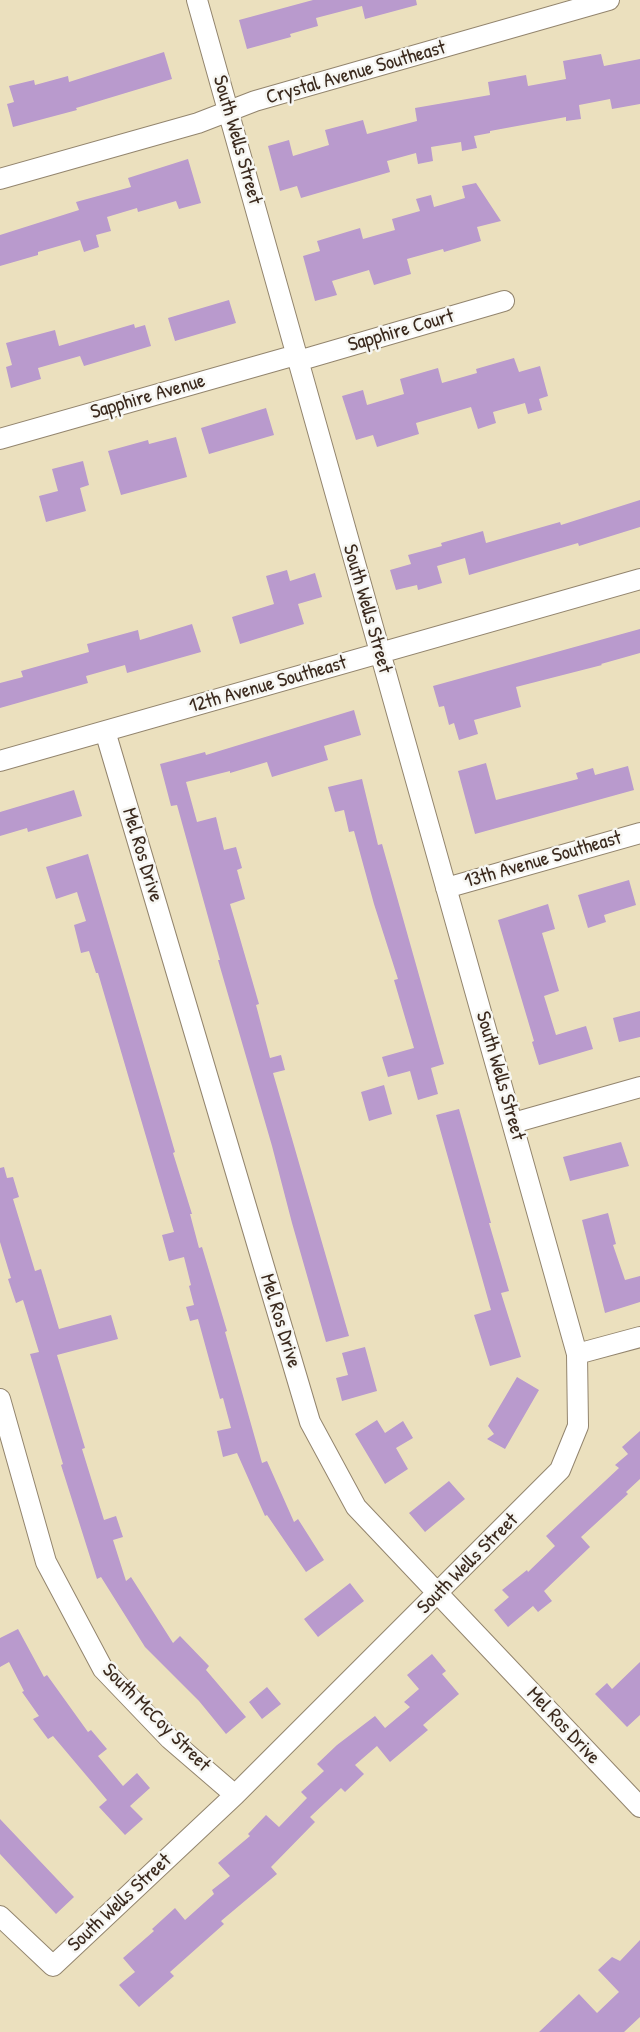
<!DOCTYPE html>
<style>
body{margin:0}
canvas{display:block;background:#ebe0be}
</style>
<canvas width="640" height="2032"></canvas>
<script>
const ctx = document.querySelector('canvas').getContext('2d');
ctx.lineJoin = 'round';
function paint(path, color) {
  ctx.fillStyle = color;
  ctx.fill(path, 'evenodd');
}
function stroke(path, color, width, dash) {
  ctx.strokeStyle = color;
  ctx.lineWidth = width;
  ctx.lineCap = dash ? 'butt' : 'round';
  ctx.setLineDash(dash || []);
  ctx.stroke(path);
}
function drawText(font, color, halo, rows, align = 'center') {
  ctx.font = font + ' "Patrick Hand",sans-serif';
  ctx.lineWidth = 5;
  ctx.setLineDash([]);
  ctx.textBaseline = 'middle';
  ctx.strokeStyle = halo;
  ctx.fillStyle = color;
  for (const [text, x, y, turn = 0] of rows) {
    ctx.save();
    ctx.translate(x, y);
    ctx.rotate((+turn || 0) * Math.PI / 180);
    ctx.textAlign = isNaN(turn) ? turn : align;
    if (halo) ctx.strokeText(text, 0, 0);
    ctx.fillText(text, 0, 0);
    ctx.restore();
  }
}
paint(new Path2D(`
 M 313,0 L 416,0 L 417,5 L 365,19 L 362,6 L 316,18 L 318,26 L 290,34 L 291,37 L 247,49 L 239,20 Z
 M 164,52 L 172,79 L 76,108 L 77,110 L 13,127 L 7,104 L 14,102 L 9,86 L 34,80 L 35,85 L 68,76 L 69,82 Z
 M 601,54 L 604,66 L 640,59 L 640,104 L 612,109 L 610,99 L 579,105 L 581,119 L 566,121 L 566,117 L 490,131 L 490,133 L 474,136 L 477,148 L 462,151 L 461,142 L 431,147 L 433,161 L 418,164 L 416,153 L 387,161 L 390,172 L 301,198 L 297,186 L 280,191 L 268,146 L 289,140 L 293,156 L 329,145 L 325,130 L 363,120 L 367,134 L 417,121 L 415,108 L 490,95 L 488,82 L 526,75 L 528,86 L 566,79 L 563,61 Z
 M 188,159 L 201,203 L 179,209 L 176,201 L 138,212 L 137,208 L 107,217 L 111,231 L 96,235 L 99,247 L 84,252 L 80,240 L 38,252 L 38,255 L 0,266 L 0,235 L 79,210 L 76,202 L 131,187 L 128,178 Z
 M 476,183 L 501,221 L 477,227 L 481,241 L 444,252 L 443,249 L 407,259 L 411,274 L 374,285 L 369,270 L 332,281 L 337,295 L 315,301 L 303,256 L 320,251 L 317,241 L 360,228 L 363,239 L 395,230 L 392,219 L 420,211 L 416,199 L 431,195 L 434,207 L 465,198 L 462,186 Z
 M 229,300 L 236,323 L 175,341 L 168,318 Z
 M 134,324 L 135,328 L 145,325 L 151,346 L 84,366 L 80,356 L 38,368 L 41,379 L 11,388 L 6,367 L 12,365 L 6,343 L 55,330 L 59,346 Z
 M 514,358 L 519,372 L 540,366 L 548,396 L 539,399 L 542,410 L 528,414 L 525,403 L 493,412 L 496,423 L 478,429 L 471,407 L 416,423 L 419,434 L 377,447 L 373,435 L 356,440 L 342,396 L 363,390 L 367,405 L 404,394 L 400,379 L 438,368 L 442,383 L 477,373 L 476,369 Z
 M 266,408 L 274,435 L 209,454 L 201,428 Z
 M 176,437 L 187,477 L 121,495 L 108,451 L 148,440 L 149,444 Z
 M 83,461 L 89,485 L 80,488 L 86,511 L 46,522 L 39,496 L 58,491 L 52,469 Z
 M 640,500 L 640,527 L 579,546 L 578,543 L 469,575 L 465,558 L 437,566 L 442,583 L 418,590 L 417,585 L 396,590 L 390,570 L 411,564 L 408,555 L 442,546 L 441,543 L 483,531 L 486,543 L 560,522 L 561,525 Z
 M 287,570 L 290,581 L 315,573 L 322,597 L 298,604 L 304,624 L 240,644 L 232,617 L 274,604 L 266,576 Z
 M 192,624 L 201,652 L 127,673 L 125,665 L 86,676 L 88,683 L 0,708 L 0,683 L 23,677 L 21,671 L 89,652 L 87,644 L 138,630 L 140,640 Z
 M 640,629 L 640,653 L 601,664 L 602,665 L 516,687 L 521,707 L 474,720 L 478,734 L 459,740 L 454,723 L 449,725 L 444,706 L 439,707 L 433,686 Z
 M 354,710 L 361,735 L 324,746 L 328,760 L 272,777 L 267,762 L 230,773 L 230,771 L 186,782 L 197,822 L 216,817 L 224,850 L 236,847 L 242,868 L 237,870 L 245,899 L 230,904 L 259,1004 L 256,1005 L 270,1058 L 281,1055 L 285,1070 L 273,1073 L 349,1336 L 326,1342 L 292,1223 L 272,1146 L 218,960 L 220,960 L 177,805 L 171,806 L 160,764 L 205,752 L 206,755 Z
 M 486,763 L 496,800 L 578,779 L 576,773 L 593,768 L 595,775 L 628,766 L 634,790 L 475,834 L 458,771 Z
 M 362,779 L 378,845 L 382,844 L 444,1064 L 431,1068 L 438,1094 L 418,1100 L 410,1071 L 388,1077 L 382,1057 L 414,1048 L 394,980 L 398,979 L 374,904 L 354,831 L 349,832 L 344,810 L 335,812 L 328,787 Z
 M 74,790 L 82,816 L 28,832 L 27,828 L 0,836 L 0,812 Z
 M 88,854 L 175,1152 L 173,1153 L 192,1214 L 190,1214 L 199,1248 L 202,1247 L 227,1331 L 225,1332 L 262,1463 L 267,1461 L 294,1522 L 298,1519 L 324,1560 L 306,1572 L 267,1515 L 265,1516 L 237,1453 L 223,1457 L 217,1431 L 231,1428 L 223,1398 L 220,1399 L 198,1319 L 190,1321 L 186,1307 L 194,1305 L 189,1286 L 191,1285 L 184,1257 L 169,1261 L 162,1235 L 174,1232 L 98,973 L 96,973 L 89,951 L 81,953 L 74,925 L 86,921 L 77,892 L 56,899 L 46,867 Z
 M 629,880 L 636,905 L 604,915 L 606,922 L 588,928 L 578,895 Z
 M 548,904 L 555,929 L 542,933 L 559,991 L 544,996 L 556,1035 L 586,1026 L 593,1049 L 539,1065 L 532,1042 L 534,1041 L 498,920 Z
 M 640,1011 L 640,1037 L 619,1042 L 613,1018 Z
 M 384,1085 L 392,1114 L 369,1121 L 361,1092 Z
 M 459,1109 L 491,1223 L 489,1223 L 509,1291 L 501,1293 L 521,1357 L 490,1366 L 474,1315 L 491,1310 L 436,1115 Z
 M 621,1142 L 629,1166 L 570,1181 L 563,1157 Z
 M 4,1167 L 7,1178 L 13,1177 L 19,1197 L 13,1199 L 35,1271 L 41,1269 L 59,1329 L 111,1315 L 118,1339 L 57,1355 L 85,1448 L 82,1449 L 104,1520 L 116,1516 L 123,1537 L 113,1540 L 126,1581 L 131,1577 L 173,1643 L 180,1636 L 209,1666 L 206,1670 L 246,1717 L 226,1734 L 199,1701 L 145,1647 L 101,1577 L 97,1579 L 61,1465 L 63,1464 L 30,1354 L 39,1352 L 23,1300 L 16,1303 L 8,1279 L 11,1278 L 0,1242 L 0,1168 Z
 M 608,1213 L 616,1244 L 613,1245 L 625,1280 L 640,1276 L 640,1302 L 605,1313 L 582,1220 Z
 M 365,1347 L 377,1391 L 342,1401 L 336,1378 L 348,1375 L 342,1353 Z
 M 517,1377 L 539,1390 L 505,1449 L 487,1439 L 494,1434 L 488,1426 Z
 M 377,1420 L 385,1433 L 403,1421 L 413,1438 L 396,1448 L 408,1469 L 385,1484 L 355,1434 Z
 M 640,1431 L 640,1479 L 626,1492 L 628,1494 L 581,1537 L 590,1547 L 544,1591 L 552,1601 L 538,1612 L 533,1606 L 508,1627 L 494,1610 L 509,1597 L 502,1590 L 527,1570 L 528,1572 L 555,1546 L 546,1536 L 619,1468 L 615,1465 L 628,1454 L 622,1447 Z
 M 449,1481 L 465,1499 L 425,1532 L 409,1513 Z
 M 350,1583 L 364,1601 L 318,1637 L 304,1619 Z
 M 18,1629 L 44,1677 L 47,1675 L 88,1732 L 91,1730 L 107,1749 L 98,1756 L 123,1786 L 137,1773 L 150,1788 L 130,1806 L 143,1819 L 125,1835 L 99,1807 L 107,1800 L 53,1736 L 48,1739 L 33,1719 L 39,1716 L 22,1692 L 24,1691 L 9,1662 L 0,1667 L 0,1638 Z
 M 432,1654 L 446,1671 L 442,1674 L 459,1694 L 423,1725 L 428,1730 L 390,1762 L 377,1746 L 355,1765 L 364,1774 L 345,1792 L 341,1788 L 310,1817 L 315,1822 L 271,1867 L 277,1874 L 221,1921 L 224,1924 L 170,1972 L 174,1976 L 139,2007 L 119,1985 L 135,1972 L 123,1958 L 154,1931 L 152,1929 L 175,1908 L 185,1920 L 214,1894 L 212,1890 L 230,1876 L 218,1863 L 250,1836 L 248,1834 L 266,1815 L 279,1827 L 307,1798 L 301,1792 L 324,1771 L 317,1764 L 337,1745 L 375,1716 L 385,1728 L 410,1707 L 404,1702 L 419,1689 L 407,1675 Z
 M 640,1662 L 640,1715 L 627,1727 L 595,1694 L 607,1683 L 612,1689 Z
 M 267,1687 L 281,1704 L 262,1719 L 249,1702 Z
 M 0,1819 L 74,1897 L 56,1914 L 0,1854 Z
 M 640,1940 L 640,2017 L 624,2032 L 539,2032 L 579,1994 L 597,2013 L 619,1992 L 598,1970 L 612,1957 L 620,1961 Z`), '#b99acd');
const street = new Path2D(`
 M 0,179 L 198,123 L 255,101 L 609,0
 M 298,361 L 504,301
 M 0,439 L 296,355
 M 105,731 L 310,1422 L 356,1507 L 640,1807
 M 0,761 L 640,579
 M 446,888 L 640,833
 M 513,1123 L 640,1087
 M 577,1354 L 640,1337
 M 0,1399 L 46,1562 L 103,1669 L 170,1739 L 235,1795
 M 0,1916 L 53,1966 L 235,1795 L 560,1470 L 578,1426 L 577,1354 L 197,0`);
stroke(street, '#93856e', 22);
stroke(street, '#fff', 20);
drawText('20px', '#3b2a1e', '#f6f6f2', [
 ["Crystal Avenue Southeast",356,73,-16],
 ["South Wells Street",237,140,74],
 ["Sapphire Court",401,331,-16],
 ["Sapphire Avenue",148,397,-16],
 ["South Wells Street",367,609,74],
 ["12th Avenue Southeast",268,685,-16],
 ["Mel Ros Drive",142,855,73],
 ["13th Avenue Southeast",543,860,-16],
 ["South Wells Street",500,1076,74],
 ["Mel Ros Drive",280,1321,73],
 ["South Wells Street",468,1564,-45],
 ["South McCoy Street",156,1718,45],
 ["Mel Ros Drive",563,1726,47],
 ["South Wells Street",120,1903,-43]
]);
</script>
